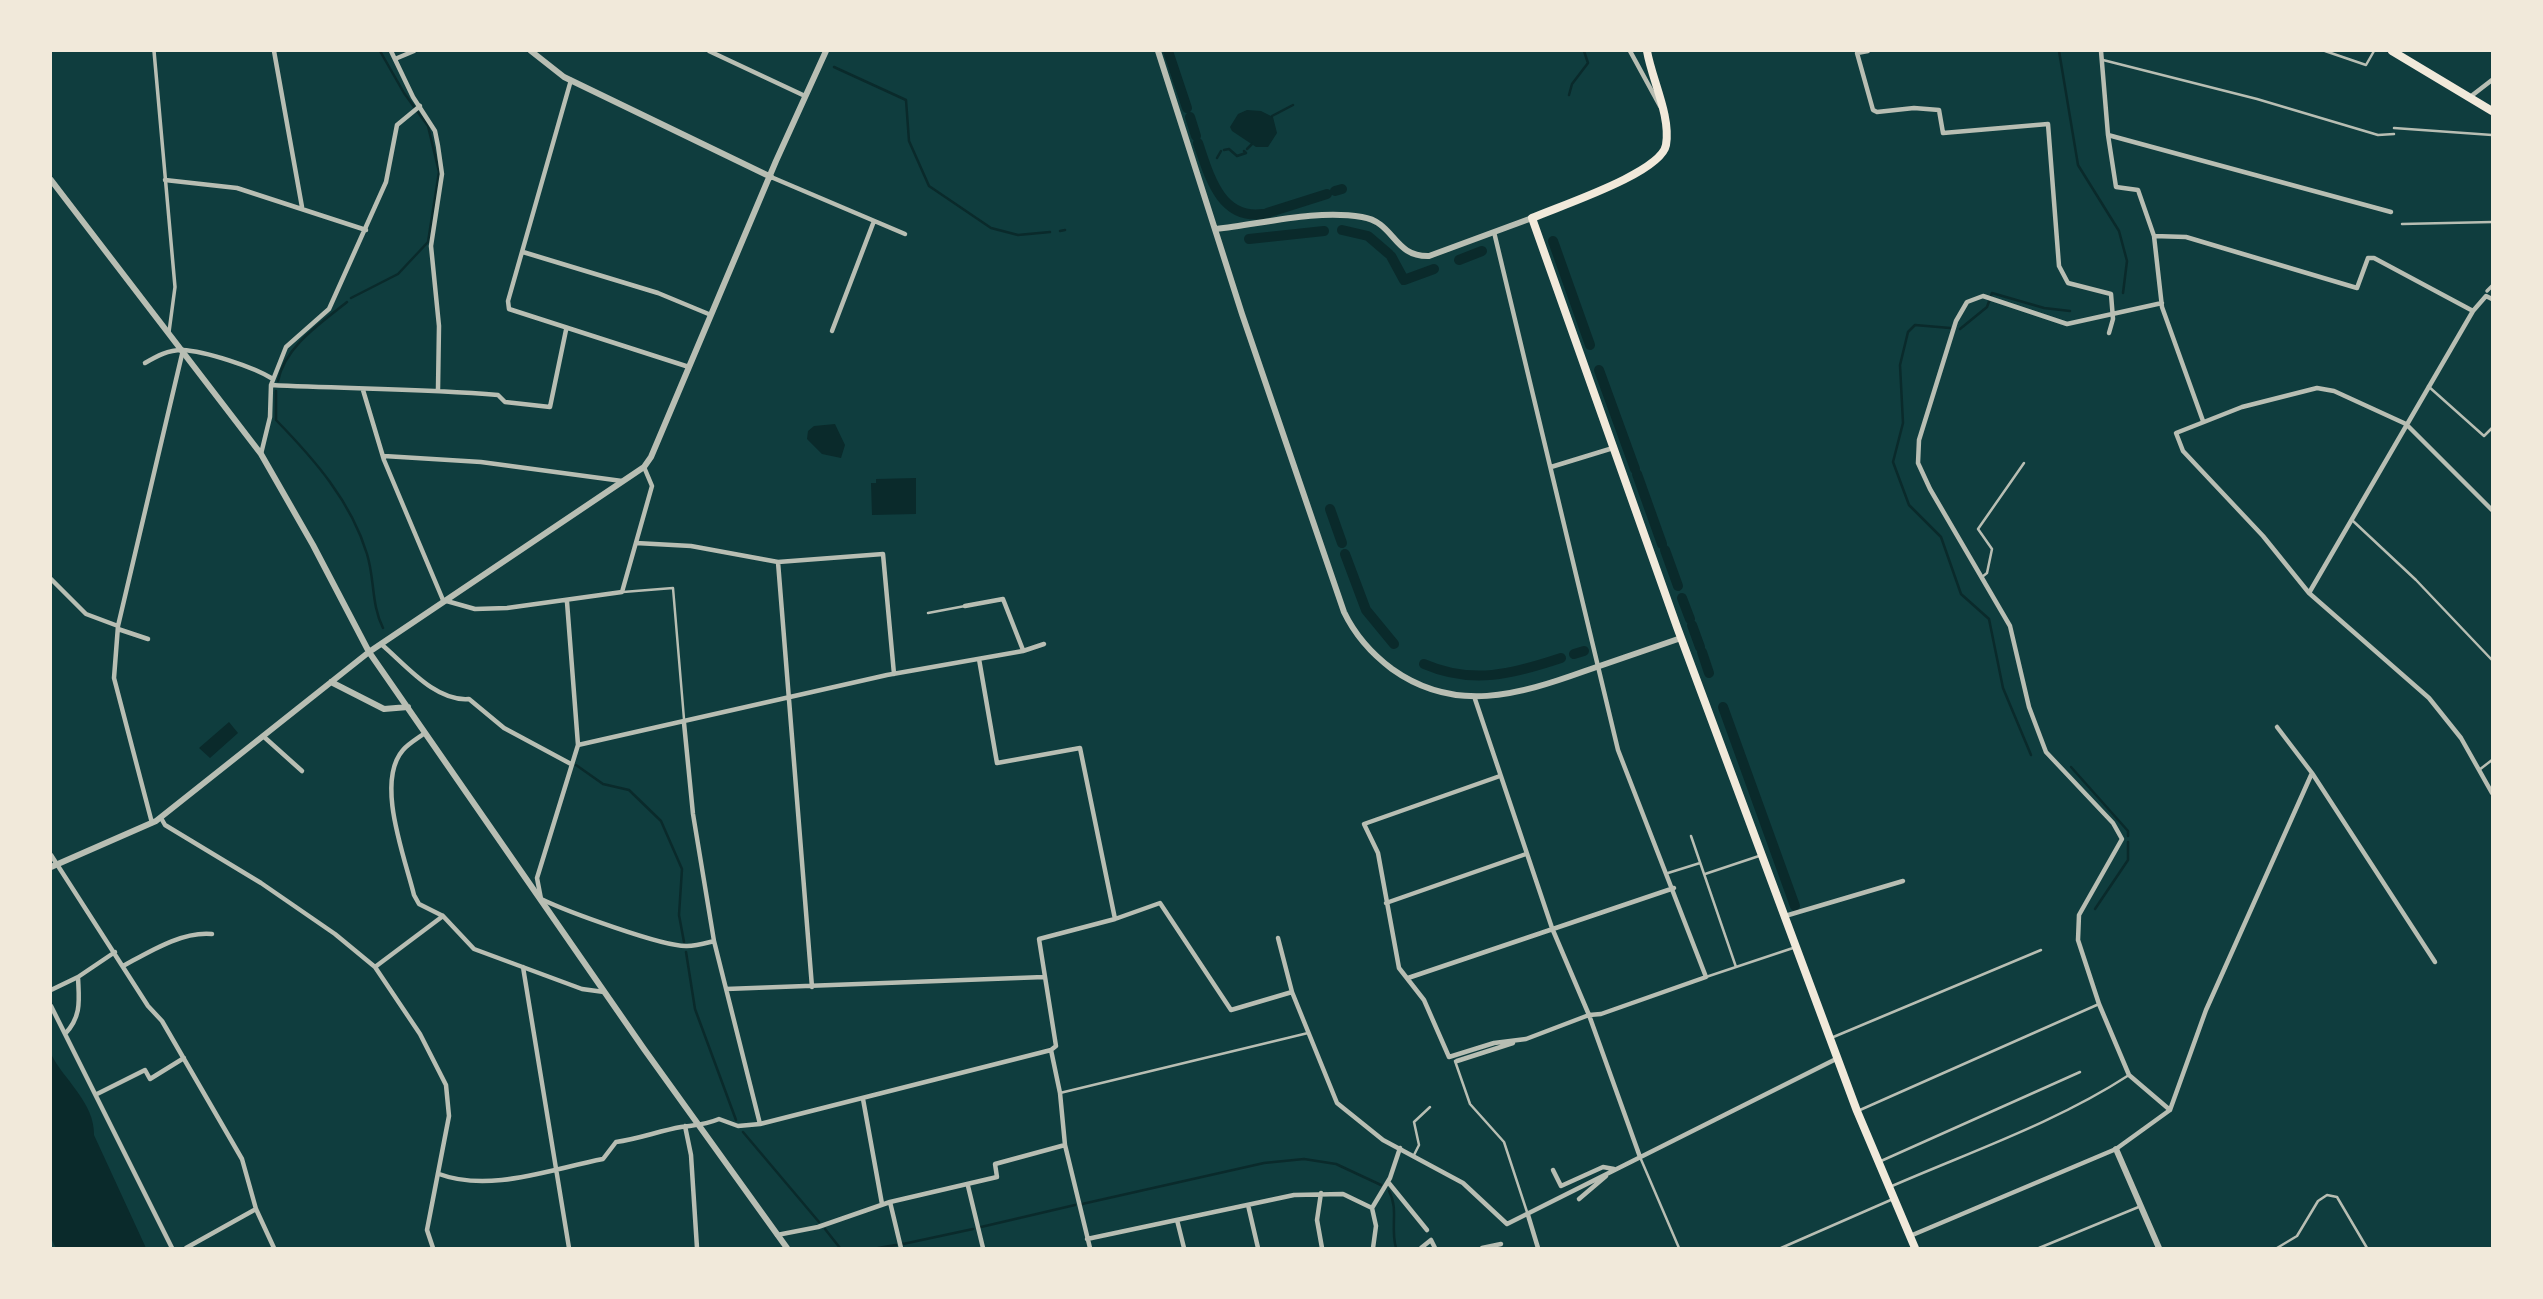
<!DOCTYPE html>
<style>
body{margin:0}
#map{position:relative;width:2543px;height:1299px;overflow:hidden;background:#0f3d3e;font-family:Figtree,sans-serif}
canvas{display:block}
.frame{position:absolute;inset:0;border:52px solid #f1e9da;pointer-events:none}
</style>
<div id="map">
<canvas width="2543" height="1299"></canvas>
<div class="frame"></div>
</div>
<script>
const ctx = document.querySelector('canvas').getContext('2d');
ctx.lineJoin = 'round';
function paint(path, color) {
  ctx.fillStyle = color;
  ctx.fill(path, 'evenodd');
}
function stroke(path, color, width, dash) {
  ctx.strokeStyle = color;
  ctx.lineWidth = width;
  ctx.lineCap = dash ? 'butt' : 'round';
  ctx.setLineDash(dash || []);
  ctx.stroke(path);
}
paint(new Path2D(`
 M 1247,110 L 1261,111 L 1273,117 L 1277,133 L 1268,147 L 1256,147 L 1232,131 L 1230,127 L 1238,114 Z
 M 835,424 L 845,445 L 841,458 L 822,454 L 807,439 L 808,431 L 814,426 Z
 M 916,478 L 916,514 L 872,515 L 871,483 L 876,483 L 876,479 Z
 M 229,722 L 238,733 L 210,758 L 199,748 Z
 M 51,1054 C 64,1080 95,1103 94,1135 L 146,1248 L 56,1248 L 51,1238 Z`), '#0a2a2b');
stroke(new Path2D(`
 M 2059,51 L 2078,165 L 2119,231 L 2127,261 L 2123,293
 M 834,67 L 906,100 L 909,141 L 929,186 L 991,228 L 1018,235 L 1050,232
 M 1569,95 L 1572,84 L 1588,63 L 1584,51
 M 1272,116 L 1293,105
 M 1247,149 L 1252,144
 M 1224,150 L 1229,149 L 1237,156 L 1246,153 L 1244,151
 M 1217,158 L 1221,151
 M 1060,231 L 1065,230
 M 351,298 L 398,274 L 428,242 L 439,172 L 428,126 L 404,93 L 380,51
 M 1950,328 L 1915,325 L 1908,332 L 1900,365 L 1903,423 L 1893,462 L 1909,505 L 1941,537 L 1961,594 L 1989,619 L 2003,688 L 2031,755
 M 1960,329 L 1987,307 L 1992,293 L 2044,308 L 2070,311
 M 278,381 C 285,346 321,323 347,302
 M 276,391 L 276,420 C 314,459 351,501 367,554 C 375,580 371,604 383,628
 M 576,765 L 603,784 L 629,790 L 661,821 L 682,869 L 679,915 L 684,942
 M 2071,767 L 2128,831 L 2128,836
 M 2095,909 L 2128,860 L 2128,842
 M 686,952 L 695,1009 L 736,1120
 M 743,1132 L 819,1222
 M 1389,1191 C 1399,1209 1390,1228 1396,1248
 M 1082,1204 L 1264,1163 L 1304,1159 L 1336,1164 L 1381,1185
 M 981,1227 L 1075,1205
 M 825,1229 L 840,1248
 M 903,1244 L 973,1229
 M 878,1248 L 896,1245`), '#0a2a2b', 2.5);
stroke(new Path2D(`
 M 1168,51 L 1187,108
 M 1190,117 L 1196,136
 M 1198,143 C 1209,175 1220,220 1263,214
 M 1335,191 L 1342,189
 M 1267,213 L 1327,194
 M 1342,230 L 1368,236 L 1389,254
 M 1249,239 L 1324,231
 M 1553,241 L 1590,345
 M 1391,256 L 1404,280 L 1434,269
 M 1459,260 L 1482,251
 M 1599,370 L 1635,469
 M 1637,474 L 1662,544
 M 1330,509 L 1342,543
 M 1665,550 L 1678,586
 M 1345,554 L 1366,610 L 1394,644
 M 1682,598 L 1690,619
 M 1692,625 L 1700,647
 M 1702,652 L 1709,673
 M 1574,654 L 1584,651
 M 1424,664 C 1472,685 1513,674 1561,658
 M 1723,707 L 1795,906`), '#0a2a2b', 10);
stroke(new Path2D(`
 M 2325,51 L 2366,65 L 2374,51
 M 2103,60 L 2257,99 L 2378,135 L 2394,134
 M 2394,128 L 2492,135
 M 2402,224 L 2492,222
 M 2428,386 L 2484,436 L 2492,428
 M 2353,521 L 2416,580 L 2492,660
 M 1982,577 L 1987,573 L 1992,549 L 1978,529 L 2024,463
 M 623,592 L 673,588 L 684,719
 M 928,613 L 965,606
 M 2479,770 L 2492,760
 M 1691,836 L 1736,967
 M 1668,873 L 1700,863
 M 1705,874 L 1759,856
 M 1706,977 L 1793,948
 M 1831,1038 L 2041,950
 M 1455,1061 L 1470,1104 L 1504,1142 L 1527,1212
 M 1060,1093 L 1308,1033
 M 1860,1110 L 2099,1004
 M 1414,1155 L 1419,1145 L 1414,1122 L 1430,1107
 M 1640,1157 L 1679,1248
 M 1881,1161 L 2080,1072
 M 1892,1186 C 1970,1152 2057,1122 2129,1075
 M 1781,1248 L 1893,1199
 M 2039,1248 L 2141,1206
 M 2277,1248 L 2297,1236 L 2318,1201 L 2327,1195 L 2337,1197 L 2367,1248`), '#b8beb3', 2.5);
stroke(new Path2D(`
 M 154,51 L 175,287 L 169,332
 M 2487,291 L 2492,286`), '#b8beb3', 3.5);
stroke(new Path2D(`
 M 274,51 L 302,207
 M 391,51 L 413,97 L 435,131 L 438,146 L 442,174 L 431,246 L 439,326 L 438,389
 M 709,51 L 805,96
 M 1630,51 L 1660,106
 M 1868,51 L 1857,53 L 1873,110 L 1877,112 L 1914,108 L 1939,110 L 1943,133 L 2048,124 L 2059,266 L 2068,283 L 2111,294 L 2113,319 L 2109,333
 M 2101,51 L 2108,135 L 2116,187 L 2138,190 L 2154,236 L 2162,307 L 2203,421
 M 395,59 L 414,51
 M 571,80 L 508,301 L 509,309 L 689,367
 M 2470,97 L 2492,80
 M 2108,135 L 2391,212
 M 771,177 L 905,234
 M 165,180 L 237,188 L 366,230
 M 1494,232 L 1618,750 L 1706,977 L 1601,1014 L 1589,1015 L 1526,1039 L 1494,1043 L 1449,1057 L 1424,1000 L 1399,968 L 1378,853 L 1364,824 L 1500,776
 M 2154,236 L 2186,237 L 2357,288 L 2368,258 L 2374,258 L 2473,311 L 2486,296 L 2492,299
 M 523,252 L 658,293 L 711,315
 M 2162,303 L 2067,324 L 1983,296 L 1967,302 L 1956,321 L 1919,440 L 1918,463 L 1930,489 L 2010,626 L 2029,707 L 2046,752 L 2113,823 L 2122,839 L 2079,915 L 2078,940 L 2099,1004 L 2129,1075 L 2170,1110
 M 832,331 L 874,221
 M 145,363 C 157,356 168,350 182,350 C 205,351 254,367 273,379
 M 271,385 C 347,389 423,388 498,395 L 505,402 L 550,407 L 566,330
 M 363,390 L 384,460 L 443,600 L 475,609 L 507,608 L 622,592 L 652,486 L 644,467
 M 261,454 L 270,417 L 271,385 L 286,347 L 329,309 L 386,182 L 397,125 L 420,106
 M 384,456 L 481,462 L 622,481
 M 1551,467 L 1613,448
 M 2492,510 L 2406,424 L 2334,391 L 2317,388 L 2242,407 L 2176,433 L 2183,451 L 2263,536 L 2309,593 L 2429,698 L 2461,738 L 2492,793
 M 636,543 L 691,546 L 778,562 L 883,554 L 894,674
 M 778,562 L 812,987
 M 51,579 L 86,614 L 118,626
 M 2309,593 L 2473,311
 M 567,602 L 578,745 L 537,878 L 541,899 C 566,911 663,947 687,946 C 696,946 706,943 714,941
 M 965,606 L 1003,599 L 1023,650
 M 118,629 L 148,639
 M 381,644 C 405,664 435,702 469,699 L 504,728 L 571,764
 M 979,659 L 997,763 L 1080,748 L 1115,919
 M 1475,699 L 1552,928 L 1589,1015 L 1640,1157
 M 684,723 L 693,814 L 714,941 L 760,1124
 M 2277,727 L 2312,773 L 2435,962
 M 425,733 C 418,738 408,744 403,750 C 375,782 405,858 414,895 L 419,904 L 443,916 L 474,949 L 582,989 L 604,992
 M 263,736 L 302,771
 M 578,745 L 887,675 L 1023,651 L 1044,644
 M 161,818 L 165,825 L 261,883 L 335,934 L 375,967 L 420,1034 L 446,1085 L 449,1116 L 427,1230 L 433,1248
 M 152,823 L 114,678 L 118,626 L 183,350
 M 51,855 L 148,1006 L 162,1021 L 242,1159 L 256,1209 L 274,1248
 M 1386,903 L 1526,854
 M 1785,916 L 1903,881
 M 1278,938 L 1292,992 L 1337,1103 L 1383,1140 L 1463,1183 L 1507,1224 L 1836,1059
 M 123,966 C 149,952 182,931 212,934
 M 375,967 L 443,916
 M 523,967 L 569,1248
 M 1408,978 L 1674,888
 M 726,989 L 1044,977
 M 51,990 L 78,977
 M 51,1006 L 172,1248
 M 65,1034 C 82,1016 79,1000 78,977 L 115,952
 M 1457,1061 L 1513,1043
 M 97,1094 L 145,1070 L 150,1079 L 184,1058
 M 863,1099 L 882,1204
 M 2170,1110 L 2206,1010 L 2312,773
 M 685,1126 L 691,1155 L 697,1248
 M 1553,1170 L 1561,1186 L 1603,1167 L 1614,1169
 M 439,1174 C 490,1193 551,1169 603,1159 L 616,1142 C 638,1139 659,1131 681,1127 C 695,1125 705,1125 719,1119 L 738,1126 L 760,1124 L 1051,1050
 M 1388,1182 L 1427,1230
 M 968,1186 L 983,1248
 M 1321,1193 L 1317,1220 L 1322,1248
 M 1579,1199 L 1606,1176
 M 890,1202 L 901,1248
 M 1248,1205 L 1258,1248
 M 1528,1215 L 1538,1248
 M 1177,1220 L 1184,1248
 M 777,1235 L 818,1227 L 890,1202 L 997,1177 L 995,1164 L 1065,1145
 M 1910,1236 L 2116,1149 L 2170,1110
 M 1087,1239 L 1294,1195 L 1343,1194 L 1372,1208
 M 186,1248 L 256,1209
 M 1090,1248 L 1065,1145 L 1060,1093 L 1051,1050 L 1056,1046 L 1039,939 L 1115,919 L 1160,903 L 1231,1010 L 1292,992
 M 1373,1248 L 1376,1226 L 1372,1208 L 1390,1178 L 1400,1148
 M 1421,1248 L 1431,1240 L 1435,1248
 M 1482,1248 L 1501,1244`), '#b8beb3', 4.5);
stroke(new Path2D(`
 M 531,51 L 564,77 L 771,177
 M 1158,51 L 1242,314 L 1344,612 C 1355,635 1372,654 1392,669 C 1455,714 1518,695 1585,671 C 1617,660 1649,649 1681,638
 M 51,180 L 261,454 L 313,545 L 369,652 L 644,1049 L 787,1248
 M 1216,229 C 1262,224 1316,209 1362,217 C 1395,222 1393,257 1429,256 L 1532,218
 M 331,682 L 384,709 L 408,707
 M 51,867 L 156,821 L 369,652 L 644,467 L 651,457 L 776,161 L 826,51
 M 2116,1149 L 2159,1248`), '#b8beb3', 6);
stroke(new Path2D(`
 M 1647,51 C 1652,80 1671,116 1666,145 C 1661,173 1559,206 1532,218 L 1677,627 L 1857,1111 L 1915,1248`), '#f1e9da', 8);
stroke(new Path2D(`
 M 2392,51 L 2492,111`), '#f1e9da', 8);
</script>
